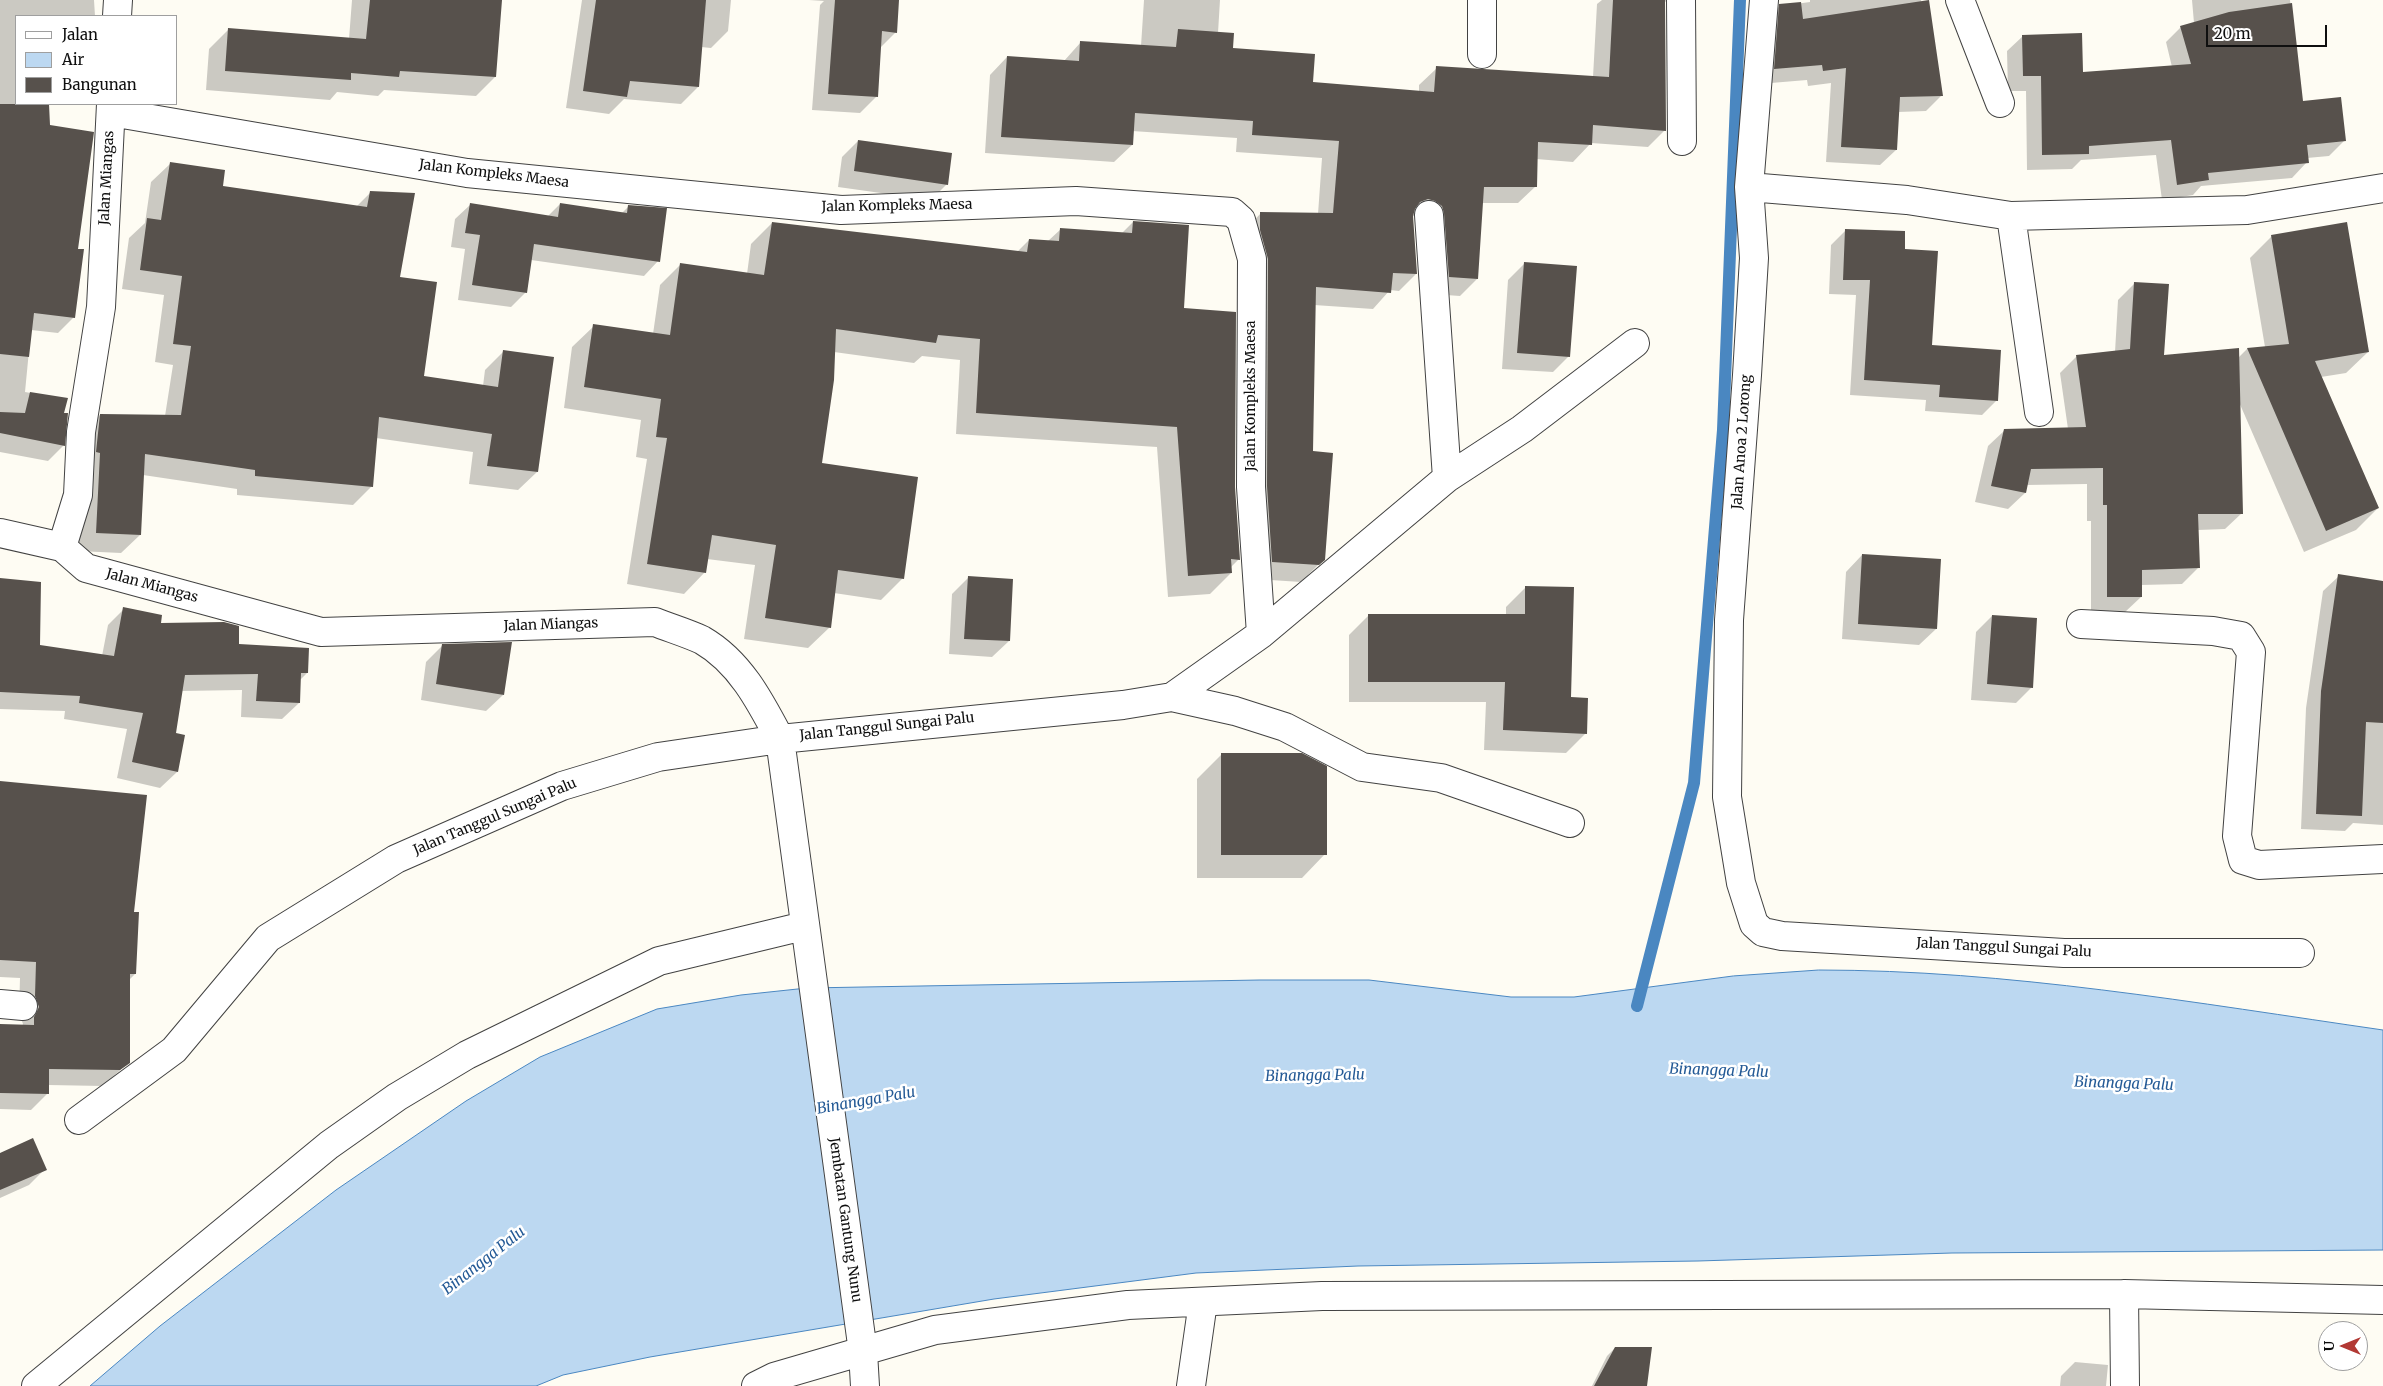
<!DOCTYPE html>
<style>
body{margin:0}
#map{position:relative;width:2383px;height:1386px;overflow:hidden;background:#fefcf3;font-family:Merriweather,serif}
canvas{display:block}
.legend{position:absolute;left:15px;top:15px;width:162px;height:90px;box-sizing:border-box;background:#fff;border:1px solid #9f9f9f;margin:0;padding:6px 9px;list-style:none;font-size:15px;color:#0f0f0f}
.legend li{display:flex;align-items:center;gap:10px;height:25px}
.legend b{width:25px;border:1px solid #9f9f9f}
.north{position:absolute;left:2318px;top:1321px;width:50px;height:50px;box-sizing:border-box;background:#fff;border:1px solid #9f9f9f;border-radius:50%;rotate:270deg;font-size:14px;font-weight:700;line-height:20px;text-align:center;color:#0f0f0f}
.north::after{content:'';display:block;margin:auto;width:18px;height:22px;background:#b23934;clip-path:polygon(50% 0,100% 100%,50% 72%,0 100%)}
.scale{position:absolute;left:2206px;top:25px;width:121px;height:22px;box-sizing:border-box;border:2px solid #0f0f0f;border-top:0;padding-left:6px;font-size:15px;line-height:18px;white-space:nowrap;color:#0f0f0f;-webkit-text-stroke:4px #fff;paint-order:stroke}
</style>
<div id="map">
<canvas width="2383" height="1386"></canvas>
<ul class="legend">
<li><b style="height:6px;background:#fff"></b>Jalan</li>
<li><b style="height:14px;background:#bcd8f1"></b>Air</li>
<li><b style="height:14px;background:#57514c"></b>Bangunan</li>
</ul>
<div class="north">U</div>
<div class="scale">20 m</div>
</div>
<script>
const ctx = document.querySelector('canvas').getContext('2d');
ctx.lineJoin = 'round';
function paint(path, color) {
  ctx.fillStyle = color;
  ctx.fill(path, 'evenodd');
}
function stroke(path, color, width, dash) {
  ctx.strokeStyle = color;
  ctx.lineWidth = width;
  ctx.lineCap = dash ? 'butt' : 'round';
  ctx.setLineDash(dash || []);
  ctx.stroke(path);
}
function drawText(font, color, halo, rows, align = 'center') {
  ctx.font = font + ' Merriweather,serif';
  ctx.lineWidth = 5;
  ctx.setLineDash([]);
  ctx.textBaseline = 'middle';
  ctx.strokeStyle = halo;
  ctx.fillStyle = color;
  for (const [text, x, y, turn = 0] of rows) {
    ctx.save();
    ctx.translate(x, y);
    ctx.rotate((+turn || 0) * Math.PI / 180);
    ctx.textAlign = isNaN(turn) ? turn : align;
    if (halo) ctx.strokeText(text, 0, 0);
    ctx.fillText(text, 0, 0);
    ctx.restore();
  }
}
const water = new Path2D(`
 M 1819,970 C 2008,970 2196,1003 2383,1030 L 2383,1250 L 1952,1253 L 1698,1261 L 1358,1266 L 1196,1273 L 994,1299 L 650,1357 L 563,1375 L 536,1386 L 90,1386 L 160,1326 L 336,1190 L 466,1101 L 540,1057 L 657,1009 L 741,995 L 807,988 L 1259,980 L 1369,980 L 1511,997 L 1574,997 L 1733,976 Z`);
paint(water, '#bcd8f1');
stroke(water, '#4a87c1', 1);
paint(new Path2D(`
 M 0,0 L 94,0 L 95,16 L 16,16 L 16,104 L 48,104 L 49,126 L 76,250 L 74,317 L 58,333 L 31,330 L 25,392 L 66,399 L 62,414 L 64,445 L 48,461 L 0,452 Z
 M 352,0 L 500,0 L 495,77 L 476,96 L 384,90 L 378,96 L 337,92 L 330,100 L 206,90 L 209,49 L 228,30 L 349,39 Z
 M 582,0 L 731,0 L 728,31 L 711,48 L 701,47 L 698,87 L 681,104 L 624,99 L 609,114 L 566,108 Z
 M 809,0 L 898,0 L 896,32 L 880,48 L 876,97 L 860,113 L 812,110 L 820,5 L 824,1 Z
 M 1144,0 L 1220,0 L 1218,33 L 1232,50 L 1312,83 L 1419,92 L 1419,85 L 1437,68 L 1593,77 L 1597,4 L 1602,0 L 1677,0 L 1673,5 L 1664,1 L 1665,130 L 1648,147 L 1591,143 L 1573,162 L 1536,159 L 1536,186 L 1518,203 L 1482,203 L 1477,279 L 1460,296 L 1432,294 L 1418,217 L 1412,216 L 1416,274 L 1399,291 L 1390,290 L 1373,309 L 1314,305 L 1312,453 L 1324,559 L 1301,582 L 1255,579 L 1244,231 L 1261,213 L 1318,214 L 1322,158 L 1236,152 L 1237,138 L 1132,131 L 1132,145 L 1114,162 L 985,153 L 990,75 L 1007,57 L 1064,61 L 1081,42 L 1141,46 Z
 M 1810,0 L 1921,0 L 1942,95 L 1926,111 L 1898,112 L 1896,150 L 1880,165 L 1826,162 L 1831,83 L 1808,86 L 1807,80 L 1759,84 L 1764,21 L 1780,6 L 1810,2 Z
 M 2192,0 L 2290,0 L 2302,103 L 2345,140 L 2329,156 L 2307,158 L 2307,162 L 2292,178 L 2201,186 L 2193,195 L 2162,200 L 2156,155 L 2081,160 L 2072,169 L 2027,170 L 2026,91 L 2008,91 L 2007,51 L 2023,36 L 2082,73 L 2172,67 L 2166,42 L 2181,27 L 2194,23 Z
 M 858,141 L 947,184 L 931,200 L 838,187 L 842,157 Z
 M 170,164 L 222,187 L 356,207 L 371,192 L 398,278 L 423,377 L 483,386 L 485,370 L 504,351 L 537,472 L 518,490 L 469,484 L 473,452 L 376,438 L 372,486 L 353,505 L 237,495 L 237,489 L 143,475 L 140,535 L 121,553 L 78,551 L 81,434 L 100,415 L 165,416 L 173,365 L 155,362 L 164,295 L 122,289 L 129,238 L 145,223 L 151,182 Z
 M 560,204 L 621,214 L 629,206 L 658,261 L 644,276 L 531,260 L 526,292 L 511,307 L 458,300 L 465,249 L 451,247 L 455,219 L 470,205 L 548,216 Z
 M 1133,222 L 1182,309 L 1234,487 L 1239,559 L 1230,568 L 1231,573 L 1210,594 L 1168,597 L 1157,447 L 956,434 L 960,360 L 922,356 L 914,363 L 834,352 L 821,464 L 903,578 L 881,600 L 834,593 L 830,627 L 808,648 L 744,639 L 755,565 L 707,559 L 705,572 L 684,594 L 627,584 L 647,459 L 636,457 L 641,420 L 564,408 L 572,347 L 594,326 L 653,334 L 660,285 L 681,264 L 747,274 L 751,244 L 772,223 L 1017,252 L 1029,240 L 1048,241 L 1061,229 L 1122,233 Z
 M 1846,230 L 1930,346 L 1997,400 L 1982,415 L 1925,411 L 1926,400 L 1850,395 L 1856,295 L 1829,294 L 1831,245 Z
 M 2272,236 L 2368,352 L 2346,373 L 2321,377 L 2378,508 L 2356,530 L 2304,552 L 2239,402 L 2242,513 L 2225,529 L 2198,530 L 2199,567 L 2182,584 L 2141,585 L 2141,597 L 2124,613 L 2091,613 L 2091,521 L 2087,521 L 2087,484 L 2027,485 L 2025,493 L 2008,509 L 1975,502 L 1988,446 L 2005,430 L 2068,429 L 2060,373 L 2076,357 L 2115,352 L 2118,300 L 2135,283 L 2163,357 L 2238,358 L 2247,349 L 2265,347 L 2250,258 Z
 M 1524,264 L 1569,356 L 1553,372 L 1502,369 L 1508,280 Z
 M 1862,555 L 1936,629 L 1919,645 L 1842,639 L 1846,572 Z
 M 2339,576 L 2383,582 L 2383,825 L 2353,823 L 2345,831 L 2301,829 L 2306,708 L 2323,591 Z
 M 968,578 L 1009,641 L 992,657 L 949,654 L 952,594 Z
 M 0,579 L 38,646 L 102,656 L 108,625 L 124,609 L 159,624 L 238,646 L 307,673 L 300,680 L 299,703 L 282,719 L 241,717 L 242,690 L 181,691 L 175,734 L 177,772 L 160,788 L 117,778 L 127,729 L 64,719 L 65,711 L 0,709 Z
 M 1526,587 L 1569,698 L 1586,733 L 1566,753 L 1484,750 L 1486,702 L 1349,702 L 1349,635 L 1369,615 L 1506,615 L 1506,607 Z
 M 1992,616 L 2032,687 L 2016,703 L 1971,700 L 1976,632 Z
 M 443,645 L 503,695 L 486,711 L 421,700 L 426,662 Z
 M 1221,755 L 1325,854 L 1302,878 L 1197,878 L 1197,779 Z
 M 0,782 L 133,913 L 135,974 L 129,980 L 129,1062 L 103,1086 L 48,1085 L 48,1093 L 31,1110 L 0,1109 L 0,1025 L 22,1026 L 23,1024 L 19,1013 L 20,978 L 0,977 Z
 M 0,1154 L 45,1169 L 29,1185 L 0,1198 Z
 M 1615,1348 L 1645,1386 L 1592,1386 L 1607,1356 Z
 M 2075,1362 L 2108,1365 L 2106,1386 L 2060,1386 L 2061,1376 Z`), '#0003');
stroke(new Path2D(`
 M 1637,1006 L 1694,783 L 1723,430 L 1740,0`), '#4a87c1', 12);
paint(new Path2D(`
 M 370,0 L 502,0 L 496,77 L 400,71 L 399,77 L 351,73 L 351,80 L 225,71 L 228,28 L 366,39 Z
 M 596,0 L 706,0 L 699,87 L 630,81 L 627,97 L 583,91 Z
 M 835,0 L 899,0 L 897,33 L 882,31 L 878,97 L 828,94 Z
 M 1613,0 L 1665,0 L 1666,131 L 1593,125 L 1592,145 L 1538,142 L 1537,187 L 1484,187 L 1478,279 L 1449,277 L 1444,213 L 1442,206 L 1435,201 L 1428,199 L 1420,202 L 1415,209 L 1413,216 L 1417,274 L 1393,273 L 1391,293 L 1316,287 L 1313,451 L 1333,453 L 1325,560 L 1319,565 L 1272,562 L 1267,486 L 1268,259 L 1260,230 L 1260,212 L 1333,213 L 1339,141 L 1252,135 L 1253,121 L 1135,113 L 1133,145 L 1001,137 L 1007,56 L 1079,61 L 1080,41 L 1176,47 L 1178,29 L 1234,33 L 1233,48 L 1315,54 L 1313,82 L 1434,92 L 1436,66 L 1609,77 Z
 M 1929,0 L 1943,96 L 1900,97 L 1897,150 L 1841,147 L 1846,68 L 1823,71 L 1822,65 L 1774,69 L 1779,4 L 1801,2 L 1803,19 Z
 M 2292,3 L 2303,101 L 2341,97 L 2346,141 L 2307,145 L 2309,163 L 2208,173 L 2209,180 L 2177,185 L 2171,140 L 2089,146 L 2089,154 L 2042,155 L 2041,76 L 2023,76 L 2022,35 L 2082,33 L 2083,72 L 2191,64 L 2180,26 L 2229,12 Z
 M 0,104 L 49,104 L 50,125 L 94,132 L 78,249 L 84,249 L 75,318 L 34,313 L 29,357 L 0,354 Z
 M 858,140 L 952,153 L 948,185 L 854,171 Z
 M 170,162 L 225,170 L 223,186 L 367,207 L 370,191 L 415,193 L 400,277 L 437,282 L 424,376 L 498,387 L 503,350 L 554,357 L 538,472 L 487,466 L 492,434 L 379,417 L 373,487 L 255,476 L 255,470 L 145,454 L 141,535 L 96,533 L 100,453 L 96,452 L 100,414 L 181,415 L 191,346 L 173,344 L 182,276 L 140,270 L 147,218 L 161,220 Z
 M 470,203 L 558,217 L 560,203 L 627,213 L 628,205 L 667,208 L 660,262 L 534,244 L 527,293 L 472,285 L 480,235 L 465,233 Z
 M 1133,221 L 1189,225 L 1184,308 L 1236,312 L 1235,487 L 1240,560 L 1231,559 L 1232,573 L 1188,576 L 1177,427 L 976,413 L 980,339 L 938,335 L 936,343 L 836,329 L 834,380 L 822,463 L 918,477 L 904,579 L 838,570 L 831,628 L 765,618 L 776,545 L 712,535 L 706,573 L 647,564 L 667,438 L 656,437 L 661,399 L 584,387 L 593,324 L 670,335 L 680,263 L 764,275 L 772,222 L 1027,252 L 1029,239 L 1059,241 L 1060,228 L 1132,233 Z
 M 2347,222 L 2369,352 L 2315,361 L 2379,508 L 2326,531 L 2247,348 L 2289,344 L 2271,235 Z
 M 1845,229 L 1905,231 L 1905,249 L 1938,251 L 1932,345 L 2001,350 L 1998,401 L 1939,397 L 1940,385 L 1864,380 L 1870,280 L 1843,280 Z
 M 1524,262 L 1577,266 L 1570,357 L 1517,353 Z
 M 2134,282 L 2169,284 L 2164,355 L 2239,348 L 2243,514 L 2198,514 L 2200,568 L 2142,570 L 2142,597 L 2107,597 L 2107,505 L 2103,505 L 2103,468 L 2031,469 L 2026,493 L 1991,486 L 2004,429 L 2086,427 L 2076,355 L 2130,349 Z
 M 30,392 L 68,398 L 64,413 L 68,413 L 65,446 L 0,433 L 0,412 L 25,413 Z
 M 1862,554 L 1941,559 L 1937,629 L 1858,624 Z
 M 2338,574 L 2383,581 L 2383,723 L 2366,722 L 2362,816 L 2316,814 L 2321,691 Z
 M 968,576 L 1013,579 L 1010,641 L 964,639 Z
 M 0,578 L 41,582 L 40,645 L 114,656 L 123,607 L 162,615 L 161,623 L 224,622 L 239,626 L 239,644 L 309,648 L 308,673 L 301,673 L 300,703 L 256,701 L 258,674 L 185,675 L 176,733 L 185,735 L 178,772 L 132,762 L 143,713 L 79,703 L 80,696 L 0,692 Z
 M 1525,586 L 1574,587 L 1571,697 L 1588,698 L 1587,734 L 1503,730 L 1505,682 L 1368,682 L 1368,614 L 1525,614 Z
 M 1992,615 L 2037,618 L 2033,688 L 1987,684 Z
 M 512,642 L 504,695 L 436,684 L 442,644 Z
 M 1221,753 L 1302,753 L 1327,766 L 1327,855 L 1221,855 Z
 M 0,781 L 147,795 L 134,912 L 139,912 L 136,974 L 130,974 L 130,1063 L 120,1070 L 49,1069 L 49,1094 L 0,1093 L 0,1024 L 34,1025 L 34,1017 L 39,1007 L 35,996 L 36,962 L 0,960 Z
 M 33,1138 L 47,1170 L 0,1190 L 0,1153 Z
 M 1615,1347 L 1652,1347 L 1647,1386 L 1594,1386 Z`), '#57514c');
const minor = new Path2D(`
 M 1482,0 L 1482,54
 M 1681,0 L 1682,141
 M 1764,0 L 1749,187 L 1754,258 L 1747,375 L 1729,620 L 1727,797 L 1741,883 L 1754,924 L 1763,932 L 1782,936 L 2064,953 L 2300,953
 M 1960,0 L 2000,103
 M 117,16 L 118,0
 M 111,112 L 467,173 L 841,210 L 1076,201 L 1232,212 L 1241,220 L 1252,259 L 1251,487 L 1261,634
 M 1749,187 L 1907,200 L 2011,216 L 2247,210 L 2383,188
 M 1429,215 L 1447,478
 M 2011,216 L 2039,412
 M 0,533 L 62,547 L 86,568 L 321,632 L 655,622 C 670,628 687,633 702,640 C 740,662 760,701 780,739 L 863,1352 L 865,1386
 M 62,547 L 78,495 L 81,432 L 101,307 L 111,104
 M 2081,624 L 2213,631 L 2241,636 L 2251,652 L 2237,836 L 2243,860 L 2259,865 L 2383,859
 M 1172,697 L 1235,711 L 1285,727 L 1362,767 L 1441,778 L 1570,823
 M 0,1004 L 23,1006
 M 79,1120 L 174,1050 L 268,938 L 396,859 L 562,786 L 658,757 L 780,739 L 1123,705 L 1172,697 L 1261,634 L 1447,478 L 1522,429 L 1635,343
 M 2124,1294 L 2125,1386
 M 36,1386 L 329,1145 L 397,1097 L 467,1055 L 659,961 L 804,926
 M 756,1386 L 774,1377 L 935,1330 L 1128,1305 L 1322,1296 L 2124,1294 L 2383,1300
 M 1191,1386 L 1203,1302`);
stroke(minor, '#424242', 30);
stroke(minor, '#fff', 28);
drawText('14px', '#0f0f0f', '#fff', [
 ["Jalan Kompleks Maesa",494,174,7],
 ["Jalan Miangas",107,178,-87],
 ["Jalan Kompleks Maesa",897,206,-1],
 ["Jalan Kompleks Maesa",1251,396,-90],
 ["Jalan Anoa 2 Lorong",1742,442,-86],
 ["Jalan Miangas",152,586,15],
 ["Jalan Miangas",551,625,-2],
 ["Jalan Tanggul Sungai Palu",887,727,-6],
 ["Jalan Tanggul Sungai Palu",495,817,-23],
 ["Jalan Tanggul Sungai Palu",2004,948,3],
 ["Jembatan Gantung Nunu",845,1220,82]
]);
drawText('italic 15px', '#245a96', '#fff', [
 ["Binangga Palu",1719,1071,2],
 ["Binangga Palu",1315,1076,-1],
 ["Binangga Palu",2124,1084,2],
 ["Binangga Palu",866,1101,-10],
 ["Binangga Palu",484,1261,-38]
]);
</script>
